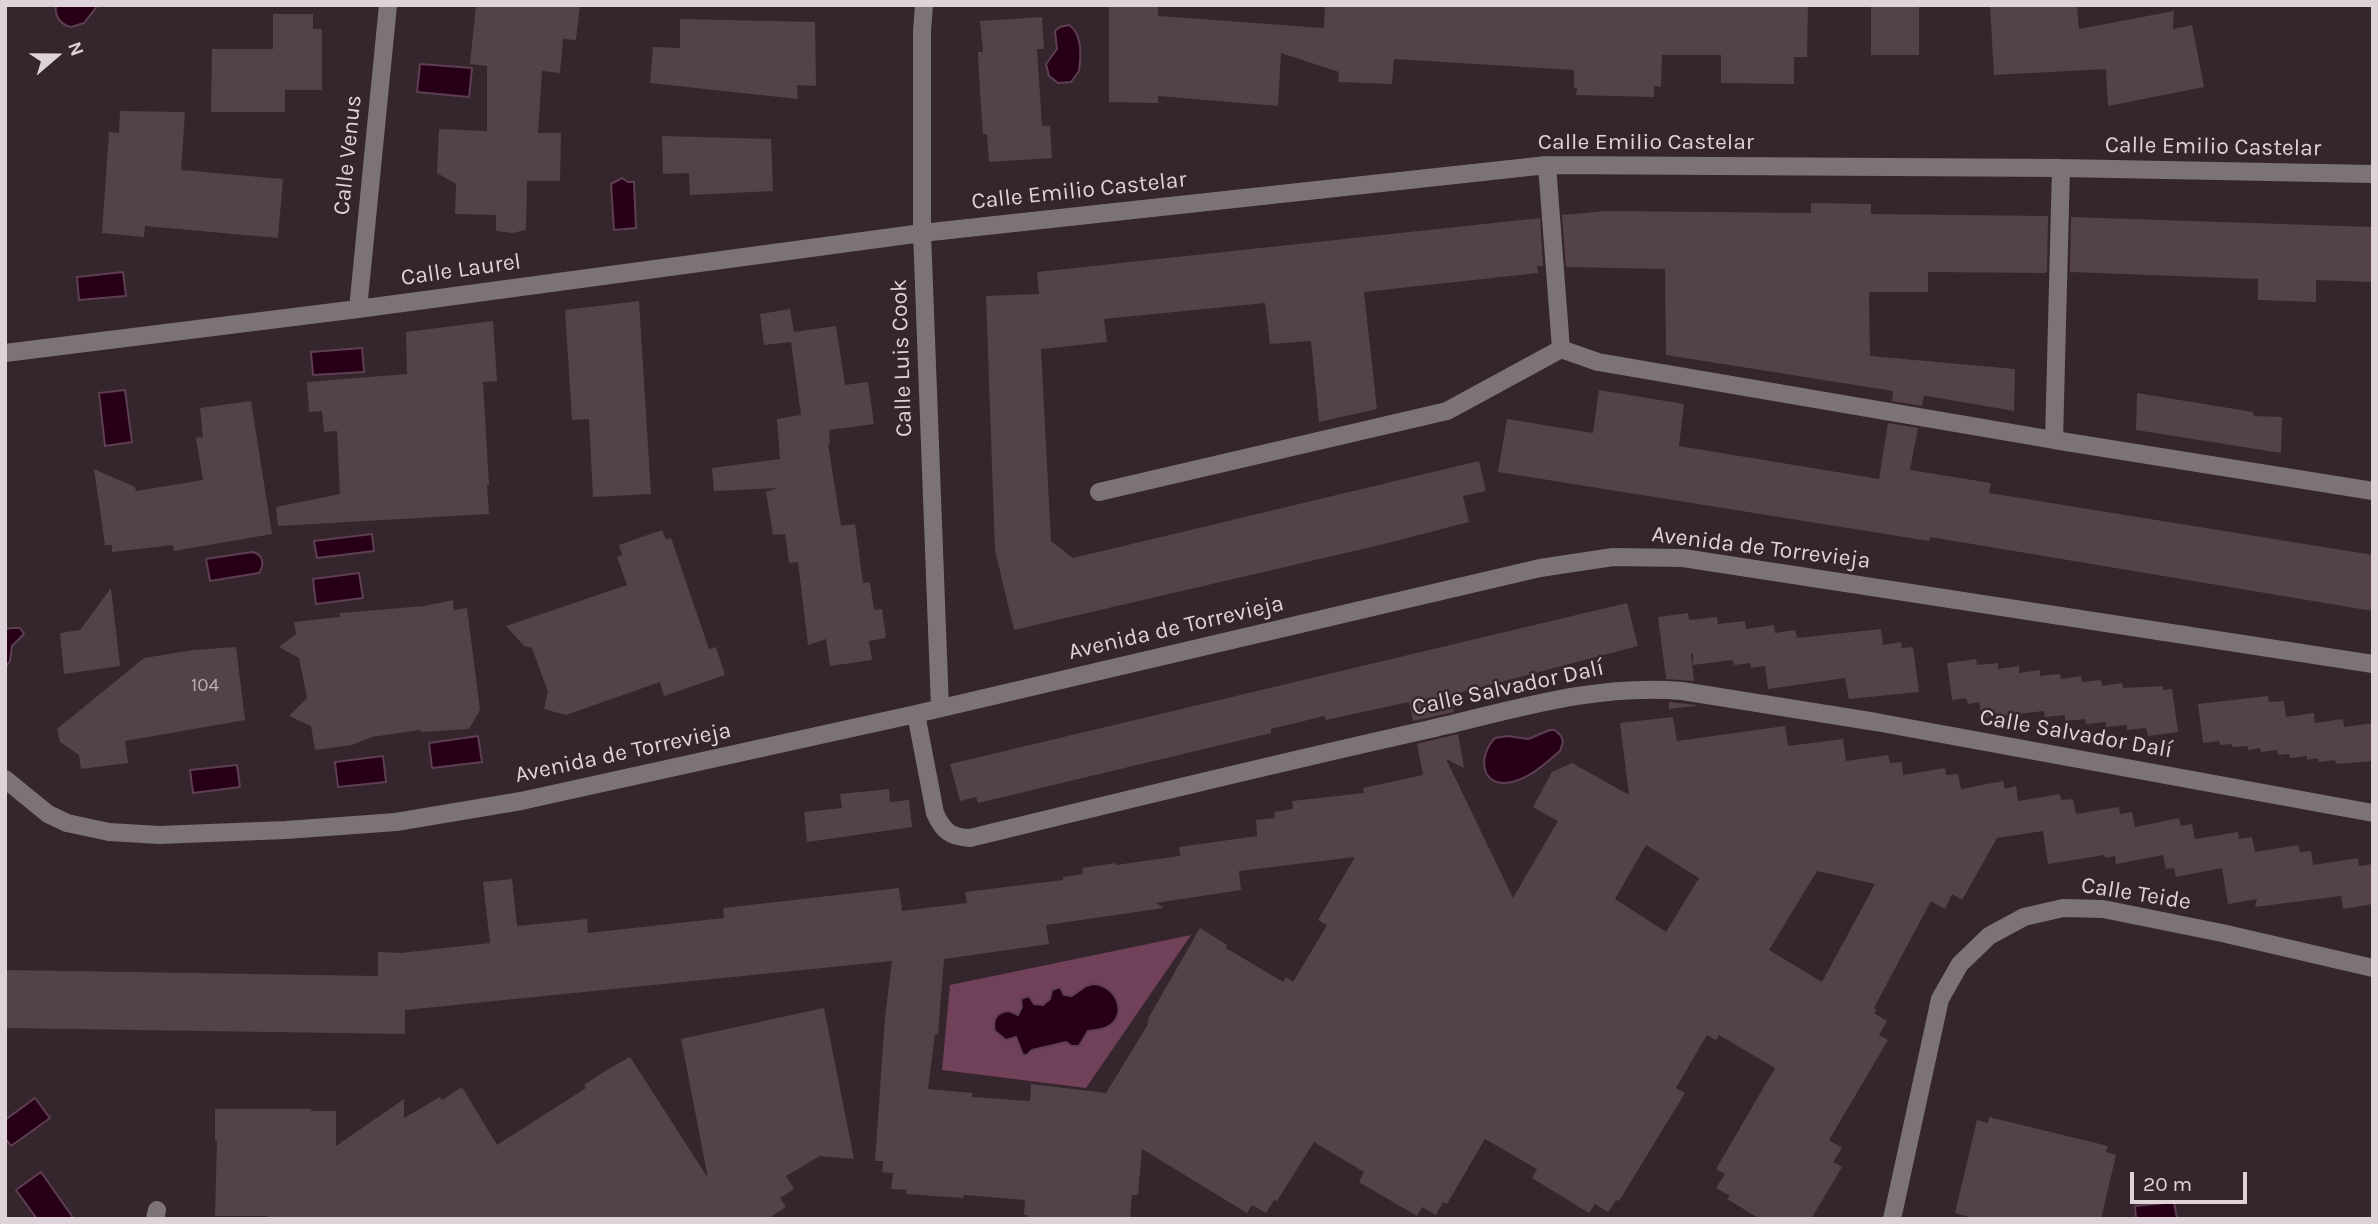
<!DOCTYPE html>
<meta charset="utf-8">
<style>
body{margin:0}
#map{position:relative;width:2378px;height:1224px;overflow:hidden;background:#35252d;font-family:Karla,sans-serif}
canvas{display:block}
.frame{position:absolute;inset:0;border:7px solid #ded3d8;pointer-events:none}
.north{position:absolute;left:21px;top:21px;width:70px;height:70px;-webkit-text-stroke:5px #35252d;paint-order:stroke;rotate:70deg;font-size:19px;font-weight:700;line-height:28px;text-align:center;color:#ded3d8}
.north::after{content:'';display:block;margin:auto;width:24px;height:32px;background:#ded3d8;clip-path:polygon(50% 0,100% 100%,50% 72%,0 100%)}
.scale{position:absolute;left:2130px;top:1172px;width:117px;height:32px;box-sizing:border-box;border:4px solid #ded3d8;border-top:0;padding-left:9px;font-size:21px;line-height:24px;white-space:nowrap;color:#ded3d8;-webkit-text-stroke:5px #35252d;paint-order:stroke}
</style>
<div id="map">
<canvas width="2378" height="1224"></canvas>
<div class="frame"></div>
<div class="north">N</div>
<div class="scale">20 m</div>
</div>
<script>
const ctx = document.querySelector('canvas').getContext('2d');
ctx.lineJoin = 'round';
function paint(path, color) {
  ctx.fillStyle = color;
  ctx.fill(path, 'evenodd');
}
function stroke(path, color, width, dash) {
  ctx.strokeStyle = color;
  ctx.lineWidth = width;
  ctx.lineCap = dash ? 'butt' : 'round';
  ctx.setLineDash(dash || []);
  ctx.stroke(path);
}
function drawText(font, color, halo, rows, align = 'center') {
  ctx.font = font + ' Karla,sans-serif';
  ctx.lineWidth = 5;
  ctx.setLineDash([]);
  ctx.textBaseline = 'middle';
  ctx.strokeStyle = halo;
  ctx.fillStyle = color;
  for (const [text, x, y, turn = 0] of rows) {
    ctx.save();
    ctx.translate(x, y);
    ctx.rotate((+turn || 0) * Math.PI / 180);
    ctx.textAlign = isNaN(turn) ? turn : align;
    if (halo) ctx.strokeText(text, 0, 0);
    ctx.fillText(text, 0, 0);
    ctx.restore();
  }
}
paint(new Path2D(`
 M 1191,935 L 1086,1088 L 942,1070 L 950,985 Z`), '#714159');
const water = new Path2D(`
 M 56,5 L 98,5 L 84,23 L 71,27 C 61,25 54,16 56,5 Z
 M 1069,25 C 1083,34 1081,57 1079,71 L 1071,82 L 1058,83 L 1049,76 L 1046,64 L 1057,49 L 1055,31 L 1060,27 Z
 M 420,64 L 472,68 L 469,97 L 417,92 Z
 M 622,178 L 628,182 L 634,182 L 636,228 L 614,230 L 611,184 Z
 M 123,272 L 126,296 L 79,300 L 77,277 Z
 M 362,348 L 364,372 L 313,375 L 311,352 Z
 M 125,390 L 132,442 L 105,446 L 99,393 Z
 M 372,534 L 374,551 L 317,558 L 314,541 Z
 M 252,552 C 263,554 265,564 259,573 L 210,581 L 206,559 Z
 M 359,573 L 363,598 L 316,604 L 313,579 Z
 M 13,628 L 20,628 L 24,634 L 12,646 L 10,661 L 5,668 L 5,629 Z
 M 1550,730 L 1555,730 L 1561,736 L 1563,742 L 1560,751 C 1545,764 1531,777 1512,782 C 1482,789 1476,758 1495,738 L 1507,736 L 1528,739 Z
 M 478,736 L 482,762 L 432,768 L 429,743 Z
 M 383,756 L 386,782 L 338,787 L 335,762 Z
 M 237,765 L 240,787 L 193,793 L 190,770 Z
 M 1093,984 C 1117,985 1130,1017 1105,1028 C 1100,1030 1093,1030 1088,1031 L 1079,1046 L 1072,1046 L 1066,1042 L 1032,1050 L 1027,1055 L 1023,1055 L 1016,1037 L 1006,1040 L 995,1031 C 992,1019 997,1012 1009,1011 L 1018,1015 L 1022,1007 L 1021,999 L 1029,996 L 1034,1004 L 1043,1005 L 1050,999 L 1052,990 L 1060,987 L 1064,995 L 1072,996 L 1086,986 Z
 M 35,1098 L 50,1118 L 11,1146 L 5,1138 L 5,1120 Z
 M 41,1172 L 74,1219 L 37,1219 L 16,1190 Z
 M 2174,1202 L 2177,1219 L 2136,1219 L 2135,1206 Z`);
paint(water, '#270017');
stroke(water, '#5e3f51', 2);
paint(new Path2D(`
 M 476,5 L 580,5 L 576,40 L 563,39 L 560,73 L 542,71 L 538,133 L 561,133 L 560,181 L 527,181 L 526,230 L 512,233 L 496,231 L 496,215 L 455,214 L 456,184 L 437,173 L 439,129 L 487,131 L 487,66 L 470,64 Z
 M 1325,5 L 1808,5 L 1807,57 L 1794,57 L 1794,84 L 1721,83 L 1721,55 L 1662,55 L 1661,87 L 1654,86 L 1654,97 L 1576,95 L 1577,88 L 1574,88 L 1574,70 L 1394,59 L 1392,84 L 1338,82 L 1339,72 L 1281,53 L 1278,106 L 1158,96 L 1158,103 L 1109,102 L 1109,7 L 1158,7 L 1158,16 L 1324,28 Z
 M 1871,5 L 1919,5 L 1919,55 L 1871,55 Z
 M 1990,5 L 2077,5 L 2079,29 L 2174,11 L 2173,29 L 2192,25 L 2204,87 L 2108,106 L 2106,69 L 1994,75 Z
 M 273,14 L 313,14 L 313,29 L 322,29 L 322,90 L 285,90 L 285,112 L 211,112 L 212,49 L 273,49 Z
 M 1042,17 L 1044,49 L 1037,49 L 1042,126 L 1050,126 L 1052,158 L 989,162 L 987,134 L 983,134 L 980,93 L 978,52 L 983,52 L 980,21 Z
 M 680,19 L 815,22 L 816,86 L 797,85 L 798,99 L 650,83 L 653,47 L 680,48 Z
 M 120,111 L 185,112 L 181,170 L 283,179 L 278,238 L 145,226 L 144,237 L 102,233 L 109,132 L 119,133 Z
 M 662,136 L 771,139 L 773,191 L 690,195 L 689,173 L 663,174 Z
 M 1811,203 L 1871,204 L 1871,214 L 2048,216 L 2047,271 L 2045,273 L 1928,272 L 1928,292 L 1870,292 L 1869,297 L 1870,356 L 2015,369 L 2014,411 L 1927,396 L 1924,396 L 1922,406 L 1892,401 L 1893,391 L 1666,355 L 1665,269 L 1566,267 L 1562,215 L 1606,211 L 1811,213 Z
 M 2071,217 L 2373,227 L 2373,282 L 2316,280 L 2316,302 L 2258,300 L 2258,279 L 2070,272 Z
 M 1540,218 L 1543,266 L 1537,266 L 1538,273 L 1364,292 L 1377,409 L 1319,422 L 1311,341 L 1270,344 L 1265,303 L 1104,319 L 1107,342 L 1041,349 L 1051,541 L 1073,558 L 1479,461 L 1486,491 L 1463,496 L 1469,522 L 1384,544 L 1014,630 L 995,550 L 986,296 L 1039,294 L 1037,272 Z
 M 639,301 L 651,494 L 593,497 L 589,419 L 572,420 L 565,310 Z
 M 790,309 L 794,332 L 836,326 L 845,385 L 868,382 L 874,424 L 829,430 L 830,443 L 828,444 L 841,526 L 855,524 L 863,583 L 870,582 L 874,610 L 882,609 L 886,638 L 869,641 L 872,660 L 830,666 L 826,639 L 808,645 L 798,562 L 789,563 L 785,534 L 773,535 L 766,492 L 778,488 L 714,491 L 712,468 L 780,459 L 777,419 L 801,415 L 791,342 L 764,345 L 760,314 Z
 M 493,321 L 497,381 L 483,382 L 489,485 L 487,485 L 489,514 L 278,526 L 276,507 L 340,494 L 337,431 L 324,432 L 322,411 L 309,412 L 307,382 L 407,374 L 406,332 Z
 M 1599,390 L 1684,404 L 1679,446 L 1879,479 L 1888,423 L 1918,428 L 1910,470 L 1991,483 L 1989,493 L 2373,555 L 2373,611 L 1930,537 L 1929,541 L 1498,472 L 1507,419 L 1593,433 Z
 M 2137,393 L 2253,412 L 2254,416 L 2282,417 L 2281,453 L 2136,430 Z
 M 251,401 L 272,534 L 174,551 L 173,545 L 112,552 L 112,545 L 105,545 L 94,469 L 135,487 L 136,491 L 203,480 L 196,438 L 203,437 L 200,408 Z
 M 662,530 L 666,540 L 671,538 L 709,649 L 716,647 L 725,675 L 664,696 L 660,682 L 566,715 L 544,709 L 548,692 L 532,648 L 524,646 L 506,626 L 627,585 L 617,557 L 622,555 L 619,545 Z
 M 111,588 L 120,666 L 64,674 L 60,633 L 80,630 Z
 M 453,600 L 454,610 L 467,608 L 480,710 L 469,729 L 421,732 L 420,730 L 372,737 L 352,745 L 315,750 L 311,726 L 289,716 L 307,698 L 299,658 L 279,647 L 296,634 L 294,622 L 340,617 L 340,613 L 424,606 Z
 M 1627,603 L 1638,646 L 1451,695 L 1454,712 L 1413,721 L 1409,702 L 1326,720 L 1324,716 L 1271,729 L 1271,733 L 978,803 L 976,797 L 960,801 L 950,764 Z
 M 1688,613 L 1689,620 L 1717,617 L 1718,624 L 1745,621 L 1746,629 L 1774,625 L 1775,633 L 1795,630 L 1797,638 L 1881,629 L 1883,645 L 1901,642 L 1902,648 L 1913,647 L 1919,692 L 1849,699 L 1845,678 L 1768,689 L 1765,666 L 1751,668 L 1750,663 L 1734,665 L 1733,660 L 1693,665 L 1693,653 L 1691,654 L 1694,681 L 1666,679 L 1658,617 Z
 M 236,647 L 245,720 L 125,741 L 128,763 L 81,769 L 79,755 L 60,742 L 57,729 L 144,658 L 193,650 Z
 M 1976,659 L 1977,665 L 1998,663 L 1998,669 L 2019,666 L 2019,673 L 2040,670 L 2040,676 L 2060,674 L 2061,679 L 2081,676 L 2082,682 L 2101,680 L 2102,686 L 2122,683 L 2123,688 L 2163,686 L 2163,690 L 2172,689 L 2178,732 L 2148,736 L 2146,728 L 2127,730 L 2127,725 L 2106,727 L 2106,722 L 2086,724 L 2085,719 L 2065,721 L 2065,715 L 2045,717 L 2044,711 L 1982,718 L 1979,702 L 1968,704 L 1966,698 L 1952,700 L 1947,663 Z
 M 2268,696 L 2269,702 L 2284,701 L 2286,717 L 2314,713 L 2315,723 L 2343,719 L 2344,727 L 2373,723 L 2373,761 L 2336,764 L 2335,760 L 2319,762 L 2318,758 L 2307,760 L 2307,756 L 2290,758 L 2289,754 L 2278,755 L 2277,750 L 2261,752 L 2260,748 L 2248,750 L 2248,746 L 2232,747 L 2232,744 L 2220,745 L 2219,741 L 2203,743 L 2198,704 Z
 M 1669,702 L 1696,705 L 1696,706 L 1669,709 Z
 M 1673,717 L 1677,741 L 1785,726 L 1788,746 L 1843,739 L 1846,761 L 1888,755 L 1890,763 L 1902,762 L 1903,775 L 1945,768 L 1946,775 L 1958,774 L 1961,789 L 2003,781 L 2005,789 L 2016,786 L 2018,801 L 2060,794 L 2061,800 L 2073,799 L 2076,814 L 2119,807 L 2120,814 L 2132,812 L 2135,827 L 2179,818 L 2181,826 L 2192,824 L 2195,839 L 2238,832 L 2239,839 L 2252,837 L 2255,852 L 2298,845 L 2300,852 L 2311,851 L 2313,865 L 2358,858 L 2359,866 L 2373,864 L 2373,904 L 2343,909 L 2341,896 L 2255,907 L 2257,899 L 2228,904 L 2222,868 L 2176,877 L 2174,868 L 2166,869 L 2163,855 L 2116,864 L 2115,856 L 2105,858 L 2104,855 L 2048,864 L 2043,831 L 1997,838 L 1962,900 L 1952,894 L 1945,909 L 1931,901 L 1874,1008 L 1877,1010 L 1874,1013 L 1887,1021 L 1879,1035 L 1888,1040 L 1829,1140 L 1842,1148 L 1833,1162 L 1842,1167 L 1811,1219 L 1760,1219 L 1727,1199 L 1730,1196 L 1716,1188 L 1725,1174 L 1716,1169 L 1775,1068 L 1719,1035 L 1716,1040 L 1707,1035 L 1676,1088 L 1685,1093 L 1619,1201 L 1616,1200 L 1608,1212 L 1595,1204 L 1589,1213 L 1532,1178 L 1537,1169 L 1485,1139 L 1447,1204 L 1443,1202 L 1436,1215 L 1422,1207 L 1417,1216 L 1359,1182 L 1364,1172 L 1314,1142 L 1277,1201 L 1274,1200 L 1266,1213 L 1252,1205 L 1247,1213 L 1142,1149 L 1138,1195 L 1132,1195 L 1130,1219 L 1027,1219 L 1027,1215 L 1024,1215 L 1025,1200 L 964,1195 L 963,1198 L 906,1194 L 907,1190 L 891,1189 L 893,1173 L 882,1172 L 883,1161 L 875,1161 L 885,1018 L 892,961 L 405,1010 L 405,1034 L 5,1028 L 5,970 L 378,976 L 378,952 L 401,953 L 490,943 L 483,882 L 512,879 L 517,926 L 587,919 L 588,933 L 724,918 L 723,908 L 899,888 L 902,911 L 967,903 L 965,892 L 1063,880 L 1063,877 L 1083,874 L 1082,868 L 1116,863 L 1116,865 L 1180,856 L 1179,847 L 1257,836 L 1256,820 L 1275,818 L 1274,812 L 1293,809 L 1292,801 L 1364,793 L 1363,788 L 1423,775 L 1417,744 L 1458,734 L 1464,768 L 1446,759 L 1513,898 L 1558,821 L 1533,807 L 1552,772 L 1572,763 L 1629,795 L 1620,723 ZM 1646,845 L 1699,878 L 1666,932 L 1615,899 ZM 1355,857 L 1318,920 L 1327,925 L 1293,982 L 1286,977 L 1283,982 L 1226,948 L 1227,945 L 1200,928 L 1149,1017 L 1147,1026 L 1106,1093 L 1031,1084 L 1030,1101 L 972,1097 L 972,1093 L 928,1089 L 935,1034 L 938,1034 L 944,959 L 1049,944 L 1046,925 L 1164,908 L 1156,903 L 1241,890 L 1239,871 ZM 1817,871 L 1875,884 L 1822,982 L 1769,950 Z
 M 889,789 L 890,802 L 909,800 L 912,827 L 807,842 L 804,812 L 842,808 L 840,794 Z
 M 824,1008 L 854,1159 L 820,1156 L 786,1176 L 794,1189 L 780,1198 L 786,1207 L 767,1219 L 269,1219 L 267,1216 L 215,1216 L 217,1141 L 215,1141 L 215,1109 L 311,1109 L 311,1111 L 336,1111 L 336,1146 L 404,1099 L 404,1118 L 440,1097 L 442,1100 L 462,1087 L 497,1145 L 586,1088 L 584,1085 L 608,1069 L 630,1057 L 708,1178 L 681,1039 Z
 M 1989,1117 L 2108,1146 L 2106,1152 L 2116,1155 L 2101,1219 L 1976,1219 L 1955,1213 L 1977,1120 L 1988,1123 Z`), '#54424a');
stroke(new Path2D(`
 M 924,5 L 922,31 L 922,233 L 940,708
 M 1547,165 L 1561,349
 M 2061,168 L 2054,440 L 2373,491
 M 358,309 L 388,5
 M 5,353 L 358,309 L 922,233 L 1547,165 L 2061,168 L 2373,174
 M 1099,492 L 1447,411 L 1561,349 L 1598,362 L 2054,440
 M 916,714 L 935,813 C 943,831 950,837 970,838 C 1122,801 1273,764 1426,730 C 1510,711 1595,683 1682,691 L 1876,722 L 2373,813
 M 5,779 L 48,814 L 67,823 L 109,832 L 159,835 L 286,830 L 396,822 L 521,801 L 916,714 L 1540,568 L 1613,557 L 1683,558 L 2373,664
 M 155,1219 L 157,1210
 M 1892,1219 L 1940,999 L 1960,964 L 1989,936 L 2024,917 L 2063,908 L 2103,909 L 2222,933 L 2373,968`), '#7c7377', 18);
drawText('19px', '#bcafb4', null, [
 ["104",205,686]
]);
drawText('23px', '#ded3d8', '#35252d', [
 ["Calle Emilio Castelar",1646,142],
 ["Calle Emilio Castelar",2213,147,1],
 ["Calle Venus",348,155,-84],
 ["Calle Emilio Castelar",1079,191,-6],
 ["Calle Laurel",461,270,-8],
 ["Calle Luis Cook",902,358,-92],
 ["Avenida de Torrevieja",1761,548,7],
 ["Avenida de Torrevieja",1176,628,-13],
 ["Calle Salvador Dalí",1508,688,-12],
 ["Calle Salvador Dalí",2076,734,10],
 ["Avenida de Torrevieja",623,753,-12],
 ["Calle Teide",2136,894,9]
]);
</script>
